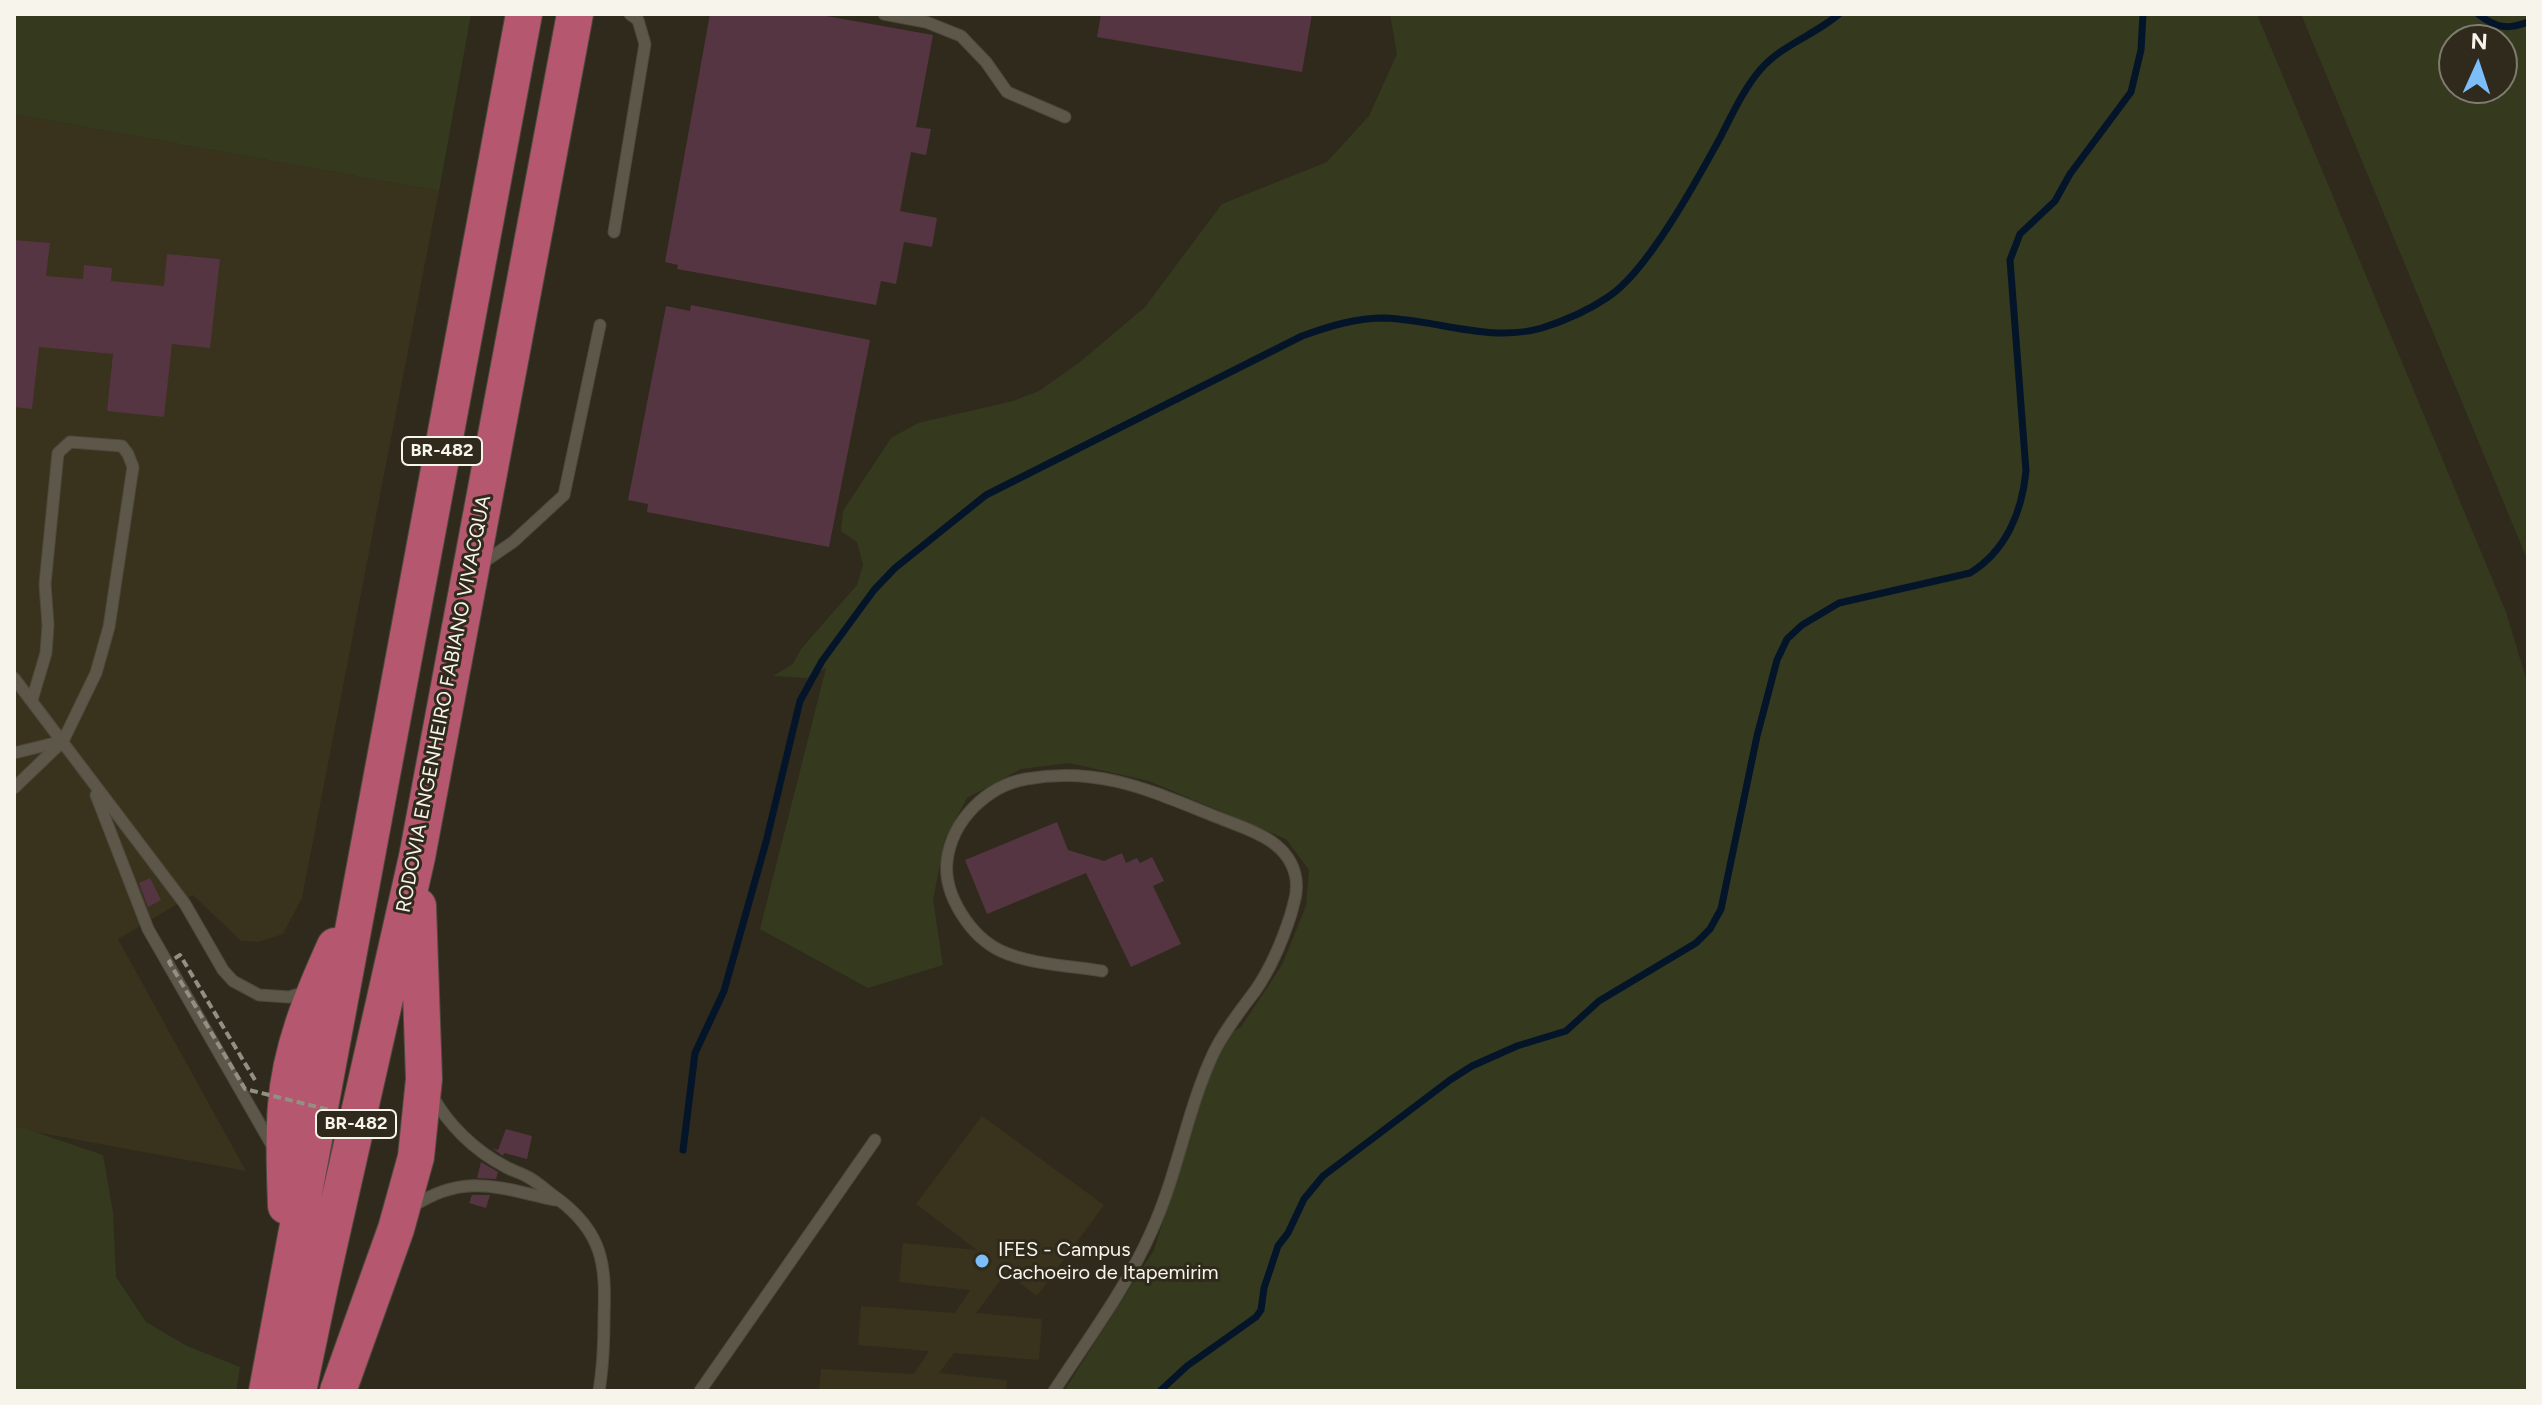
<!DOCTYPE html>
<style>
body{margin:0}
#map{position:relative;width:2542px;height:1405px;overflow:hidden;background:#2f2a1c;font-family:Figtree,sans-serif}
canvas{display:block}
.frame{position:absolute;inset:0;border:16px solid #f7f4eb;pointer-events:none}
.north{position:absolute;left:2438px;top:24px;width:80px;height:80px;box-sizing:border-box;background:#2f2a1c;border:2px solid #7f7b6f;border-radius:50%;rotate:3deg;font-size:22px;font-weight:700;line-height:32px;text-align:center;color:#f7f4eb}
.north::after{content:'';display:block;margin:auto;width:28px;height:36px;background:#7cbef9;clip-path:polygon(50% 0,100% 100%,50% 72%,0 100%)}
</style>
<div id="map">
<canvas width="2542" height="1405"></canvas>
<div class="frame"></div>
<div class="north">N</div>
</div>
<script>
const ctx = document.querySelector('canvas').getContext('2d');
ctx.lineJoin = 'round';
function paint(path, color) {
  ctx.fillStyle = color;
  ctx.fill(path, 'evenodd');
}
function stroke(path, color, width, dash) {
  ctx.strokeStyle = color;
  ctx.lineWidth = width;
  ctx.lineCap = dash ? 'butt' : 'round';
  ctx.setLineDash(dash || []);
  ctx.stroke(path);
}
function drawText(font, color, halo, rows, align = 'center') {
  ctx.font = font + ' Figtree,sans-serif';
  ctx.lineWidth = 6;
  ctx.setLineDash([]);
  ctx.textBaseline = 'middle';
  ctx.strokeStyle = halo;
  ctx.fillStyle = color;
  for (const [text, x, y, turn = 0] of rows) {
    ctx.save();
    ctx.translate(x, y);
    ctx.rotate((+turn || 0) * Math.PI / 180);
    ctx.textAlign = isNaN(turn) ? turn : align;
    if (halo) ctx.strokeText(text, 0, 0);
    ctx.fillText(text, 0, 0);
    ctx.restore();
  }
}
paint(new Path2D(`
 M 14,114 L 439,191 L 302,898 L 283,934 L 258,942 L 241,941 L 193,895 L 118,939 L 246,1171 L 14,1128 Z
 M 982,1116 L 1104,1205 L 1037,1296 L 1006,1273 L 976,1313 L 1042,1319 L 1039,1360 L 954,1353 L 939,1373 L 1007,1380 L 1006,1391 L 819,1391 L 821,1369 L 914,1374 L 929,1351 L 858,1345 L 861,1306 L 955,1313 L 970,1290 L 899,1282 L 903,1243 L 977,1250 L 916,1204 Z`), '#39321d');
paint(new Path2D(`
 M 14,14 L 471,14 L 439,191 L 14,114 Z
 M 1390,14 L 2257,14 L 2506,612 L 2528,685 L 2528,1391 L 1064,1391 L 1154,1250 L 1220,1039 L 1241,1027 L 1282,965 L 1306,906 L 1309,870 L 1286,839 L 1149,781 L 1069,763 L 1021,769 L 967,798 L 945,839 L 933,900 L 943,965 L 868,988 L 760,929 L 826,668 L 807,678 L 773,676 L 793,664 L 801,649 L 857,585 L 863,565 L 857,542 L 841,531 L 843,511 L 891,438 L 918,423 L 1013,401 L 1039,391 L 1080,362 L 1145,307 L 1222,204 L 1327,162 L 1369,116 L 1397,54 Z
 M 2301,14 L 2528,14 L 2528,561 ZM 2502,40 L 2502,88 L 2454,88 L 2454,40 Z
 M 14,1127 L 23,1128 L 103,1155 L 113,1212 L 116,1277 L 146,1322 L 187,1346 L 240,1367 L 236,1391 L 14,1391 Z`), '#353a1f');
stroke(new Path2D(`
 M 2478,14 C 2496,28 2507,30 2528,22
 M 683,1150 L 695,1053 L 724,991 L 766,842 L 800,701 L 822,661 L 874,590 L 895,568 L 986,495 L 1302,336 C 1330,326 1355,318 1385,318 C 1438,320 1489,343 1542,328 C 1564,321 1589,310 1608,297 C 1647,272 1697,180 1720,138 C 1732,115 1743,90 1760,70 C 1781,45 1815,35 1839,14
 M 1160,1391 L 1187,1366 L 1256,1317 L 1261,1310 L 1264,1288 L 1278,1246 L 1288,1233 L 1304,1199 L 1323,1176 L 1450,1080 L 1472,1066 L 1517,1046 L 1566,1031 L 1599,1001 L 1696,943 L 1710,929 L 1721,909 L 1757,736 L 1777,660 L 1787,639 L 1802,625 L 1839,603 L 1970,573 C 2006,551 2022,512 2026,471 L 2010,260 L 2020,234 L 2055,201 L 2070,174 L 2131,92 L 2141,50 L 2143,14`), '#04152a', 7);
paint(new Path2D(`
 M 710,14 L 815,14 L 933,35 L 916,127 L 931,129 L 926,155 L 911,152 L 900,211 L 937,218 L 932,247 L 904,242 L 896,284 L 881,281 L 876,305 L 677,269 L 678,265 L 665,262 Z
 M 1101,14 L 1312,14 L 1302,72 L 1097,37 Z
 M 14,240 L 50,243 L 46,276 L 83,279 L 84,265 L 112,268 L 111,281 L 164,286 L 167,254 L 220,259 L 210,348 L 172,344 L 164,417 L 107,411 L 113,354 L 39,347 L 32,409 L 14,407 Z
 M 691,305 L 870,340 L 829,547 L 647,512 L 648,504 L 628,500 L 666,306 L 690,311 Z
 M 1057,822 L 1068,850 L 1104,861 L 1122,853 L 1126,863 L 1137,858 L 1140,863 L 1152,857 L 1164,881 L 1153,886 L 1181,944 L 1131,967 L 1086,873 L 987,914 L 965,860 Z
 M 150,878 L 161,900 L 148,907 L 139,883 Z
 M 506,1129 L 532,1136 L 527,1159 L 504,1153 L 503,1156 L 492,1148 L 498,1150 Z
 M 481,1162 L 498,1172 L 496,1179 L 477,1178 Z
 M 472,1195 L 490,1195 L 486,1208 L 469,1203 Z`), '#553541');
const service = new Path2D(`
 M 884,14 L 926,22 L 961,36 L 986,62 L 1007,92 L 1065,117
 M 614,232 L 645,44 L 638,20 L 630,14
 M 481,564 L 513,542 L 564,495 L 600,325
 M 14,678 L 185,904 L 223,970 L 233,981 L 259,995 L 289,997 L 309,991
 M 14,753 L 63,741
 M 14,788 L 63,741 L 96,673 L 109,627 L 133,467 L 128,454 L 122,446 L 70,442 L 58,453 L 45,584 L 48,625 L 46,653 L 32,700
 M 96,795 L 148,929 L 273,1147
 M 432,1095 C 448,1125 475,1151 506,1167 C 513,1171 521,1173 528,1177 C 539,1183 548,1192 558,1199 C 603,1233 606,1264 604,1317 C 604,1342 603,1367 599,1391
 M 412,1207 C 464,1172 500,1188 555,1200
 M 700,1391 L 875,1140
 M 1054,1391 C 1088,1339 1127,1287 1152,1230 C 1178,1173 1187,1109 1214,1052 C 1225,1030 1240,1011 1255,991 C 1271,968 1282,942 1291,914 C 1294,902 1298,892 1296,879 C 1290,839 1246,829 1214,816 C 1149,790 1098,766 1026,779 C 987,786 952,820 947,861 C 943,895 971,937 1001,951 C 1028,964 1072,966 1102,971`);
const trunk = new Path2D(`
 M 286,1206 C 285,1173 283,1139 286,1106 C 290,1049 312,997 335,946
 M 267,1391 L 524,14
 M 298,1391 L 321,1281 L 417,857 L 575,14
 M 338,1391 L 396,1229 L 416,1157 L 424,1079 L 418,906`);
stroke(service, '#4d493d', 13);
stroke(trunk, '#4d493d', 38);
stroke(service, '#5c5748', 11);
stroke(trunk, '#b5576e', 36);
stroke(new Path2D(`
 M 255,1080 L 180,955 L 169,962 L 245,1089 L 366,1119`), '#938f83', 4, [8, 4]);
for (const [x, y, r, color] of [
 [982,1261,8,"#7cbef9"]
]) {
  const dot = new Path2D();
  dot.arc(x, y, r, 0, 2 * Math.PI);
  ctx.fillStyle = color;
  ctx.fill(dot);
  stroke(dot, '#2f2a1c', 3);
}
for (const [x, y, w] of [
 [442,451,80],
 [356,1124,80]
]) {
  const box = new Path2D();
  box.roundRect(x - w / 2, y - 14, w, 28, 6);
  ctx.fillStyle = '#2f2a1c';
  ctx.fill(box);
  stroke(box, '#f7f4eb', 2);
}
drawText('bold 18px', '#f7f4eb', null, [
 ["BR-482",442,451],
 ["BR-482",356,1124]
]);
drawText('20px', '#f7f4eb', '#2f2a1c', [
 ["RODOVIA ENGENHEIRO FABIANO VIVACQUA",444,704,-79]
]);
drawText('20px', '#f7f4eb', '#2f2a1c', [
 ["IFES - Campus",998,1250],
 ["Cachoeiro de Itapemirim",998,1273]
], 'left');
</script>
